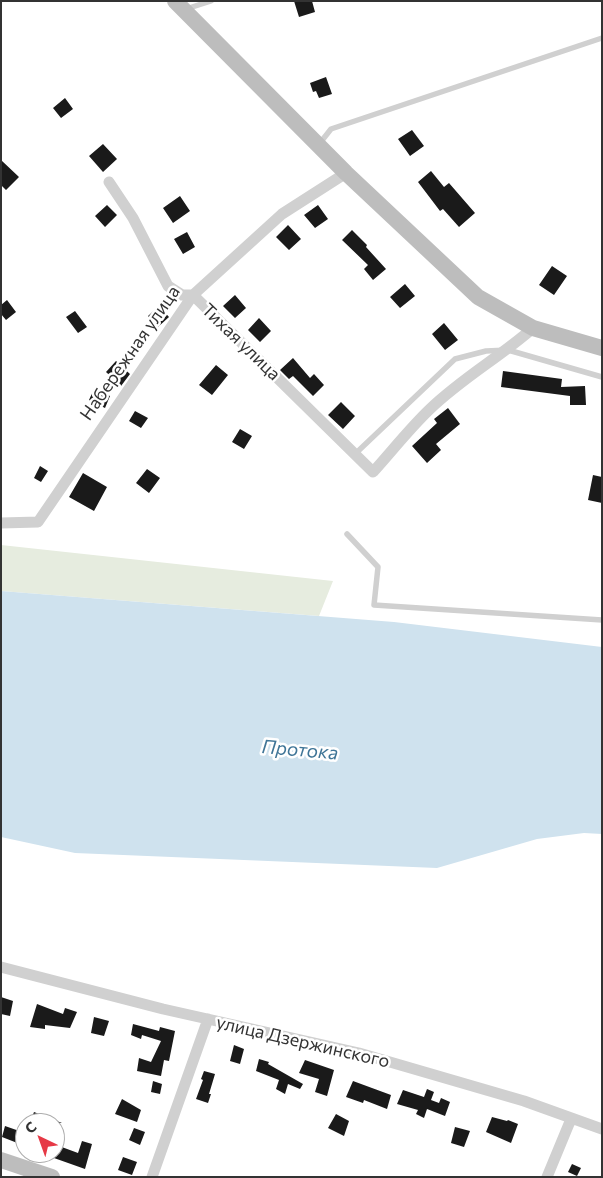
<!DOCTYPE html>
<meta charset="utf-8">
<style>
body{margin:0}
#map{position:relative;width:603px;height:1178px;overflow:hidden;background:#fff;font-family:Commissioner,sans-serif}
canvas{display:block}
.frame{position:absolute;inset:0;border:2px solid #333;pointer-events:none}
.north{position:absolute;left:15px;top:1113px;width:50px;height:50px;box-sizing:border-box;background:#fff;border:1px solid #adadad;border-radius:50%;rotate:318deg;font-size:14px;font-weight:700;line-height:20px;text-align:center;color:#333}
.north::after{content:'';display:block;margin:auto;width:18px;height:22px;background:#e63946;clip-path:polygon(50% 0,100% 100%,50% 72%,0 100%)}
</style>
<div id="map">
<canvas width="603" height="1178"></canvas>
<div class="frame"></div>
<div class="north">С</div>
</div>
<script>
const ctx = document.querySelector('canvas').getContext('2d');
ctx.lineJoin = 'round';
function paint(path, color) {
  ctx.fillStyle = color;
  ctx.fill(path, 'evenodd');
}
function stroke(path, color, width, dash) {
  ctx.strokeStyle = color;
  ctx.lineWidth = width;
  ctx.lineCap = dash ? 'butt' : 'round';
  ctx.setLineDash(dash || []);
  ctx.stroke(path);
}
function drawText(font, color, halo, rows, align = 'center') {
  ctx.font = font + ' Commissioner,sans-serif';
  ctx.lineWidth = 5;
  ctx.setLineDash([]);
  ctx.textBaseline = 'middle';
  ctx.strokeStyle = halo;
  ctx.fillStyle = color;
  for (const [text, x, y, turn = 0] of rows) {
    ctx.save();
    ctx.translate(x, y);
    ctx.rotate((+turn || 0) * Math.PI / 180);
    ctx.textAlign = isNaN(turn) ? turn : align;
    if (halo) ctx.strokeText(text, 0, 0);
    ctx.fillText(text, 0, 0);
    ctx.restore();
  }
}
paint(new Path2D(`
 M 1,546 L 1,545 L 333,581 L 319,616 L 1,591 Z`), '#e6ecdf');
paint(new Path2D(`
 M 1,591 L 394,622 L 602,647 L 602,834 L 584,833 L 537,839 L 437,868 L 75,853 L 1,837 Z`), '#cfe2ee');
paint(new Path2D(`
 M 294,1 L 312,1 L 315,12 L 299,17 Z
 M 326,77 L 332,94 L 319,98 L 316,91 L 313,92 L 310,83 Z
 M 65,98 L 73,109 L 61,118 L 53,108 Z
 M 412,130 L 424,146 L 410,156 L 398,139 Z
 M 103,144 L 117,159 L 103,172 L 89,156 Z
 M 1,160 L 19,177 L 6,190 L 1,185 Z
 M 431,171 L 444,187 L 449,183 L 475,213 L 459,227 L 443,209 L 440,211 L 418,182 Z
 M 180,196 L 190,211 L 173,223 L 163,208 Z
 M 107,205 L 117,215 L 105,227 L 95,216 Z
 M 318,205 L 328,219 L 315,228 L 304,215 Z
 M 288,225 L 301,239 L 289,250 L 276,237 Z
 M 352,230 L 367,245 L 366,247 L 386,269 L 373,280 L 364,269 L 368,265 L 342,240 Z
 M 187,232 L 195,247 L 183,254 L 174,239 Z
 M 552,266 L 567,276 L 554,295 L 539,285 Z
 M 405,284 L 415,296 L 400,308 L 390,297 Z
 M 235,295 L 246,308 L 235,318 L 223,306 Z
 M 7,300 L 16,312 L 6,320 L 1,314 L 1,305 Z
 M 159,306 L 169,317 L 158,327 L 148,316 Z
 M 75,311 L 87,327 L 78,333 L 66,317 Z
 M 259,318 L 271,331 L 260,342 L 248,330 Z
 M 444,323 L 458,340 L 445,350 L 432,334 Z
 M 293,358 L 310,378 L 314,374 L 324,385 L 313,396 L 293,376 L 289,379 L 280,370 Z
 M 116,361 L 130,374 L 121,386 L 106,372 Z
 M 216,365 L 228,375 L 212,395 L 199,385 Z
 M 503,371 L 562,379 L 561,387 L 585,386 L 586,405 L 570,405 L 570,396 L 501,387 Z
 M 94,389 L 110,396 L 105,408 L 89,400 Z
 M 341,402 L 355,416 L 343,429 L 328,415 Z
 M 448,408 L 460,424 L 436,444 L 441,450 L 427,463 L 412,446 L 437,423 L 434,419 Z
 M 135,411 L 148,418 L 141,428 L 129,421 Z
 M 240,429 L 252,436 L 244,449 L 232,442 Z
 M 40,466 L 48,471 L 41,482 L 34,478 Z
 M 147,469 L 160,478 L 149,493 L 136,483 Z
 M 83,473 L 107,487 L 94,511 L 69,497 Z
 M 593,475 L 602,477 L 602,503 L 588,500 Z
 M 1,997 L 13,1001 L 10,1016 L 1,1014 Z
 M 37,1004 L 63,1014 L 65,1008 L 77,1012 L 70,1028 L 45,1025 L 45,1029 L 30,1027 Z
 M 94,1017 L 109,1021 L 104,1036 L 91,1033 Z
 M 133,1024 L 159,1031 L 160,1027 L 175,1031 L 169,1061 L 164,1060 L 161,1076 L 137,1071 L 139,1058 L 151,1062 L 161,1041 L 142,1035 L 141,1039 L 131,1035 Z
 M 234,1045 L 244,1049 L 240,1064 L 230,1061 Z
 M 259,1059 L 269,1062 L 268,1064 L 303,1084 L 300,1089 L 288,1084 L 285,1094 L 276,1089 L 279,1080 L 256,1071 Z
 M 305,1060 L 334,1070 L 327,1096 L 315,1092 L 319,1079 L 299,1073 Z
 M 204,1071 L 215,1074 L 209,1094 L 211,1094 L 208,1103 L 196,1099 L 203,1080 L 201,1079 Z
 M 153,1081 L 162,1084 L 160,1094 L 151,1092 Z
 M 353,1081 L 391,1095 L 387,1109 L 364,1100 L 363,1103 L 346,1097 Z
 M 427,1089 L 434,1092 L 431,1100 L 439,1103 L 441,1098 L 450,1102 L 445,1116 L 427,1109 L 424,1118 L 416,1114 L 418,1110 L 397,1104 L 403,1090 L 424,1097 Z
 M 122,1099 L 141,1110 L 137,1122 L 115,1114 Z
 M 34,1112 L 62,1123 L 30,1123 Z
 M 336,1114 L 349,1121 L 344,1136 L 328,1128 Z
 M 492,1117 L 507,1121 L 508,1120 L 518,1124 L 511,1143 L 486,1132 Z
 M 5,1126 L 25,1133 L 25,1146 L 2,1137 Z
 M 455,1127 L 470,1131 L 464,1147 L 451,1143 Z
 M 134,1128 L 145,1132 L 140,1145 L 129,1140 Z
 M 82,1141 L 92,1144 L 85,1169 L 54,1158 L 59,1146 L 78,1153 Z
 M 123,1157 L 137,1162 L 132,1175 L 118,1170 Z
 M 572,1164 L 581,1168 L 577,1176 L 568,1172 Z`), '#1a1a1a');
stroke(new Path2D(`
 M 186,9 L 211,1
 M 320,143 L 331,129 L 602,38
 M 355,454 L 455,359 L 486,351 L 508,350 L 602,377
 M 347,534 L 378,567 L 374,605 L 602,620`), '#d0d0d0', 5.5);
stroke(new Path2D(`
 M 109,182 L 133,218 L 168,286 L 182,295 L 193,295 L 373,472 C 392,451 410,428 430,409 C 462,378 500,357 533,328
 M 1,523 L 38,522 L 193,295 L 282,214 L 346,173
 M 1,967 L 163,1009 L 359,1053 L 524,1101 L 602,1129
 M 152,1177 L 208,1019
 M 547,1177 L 571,1119`), '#d0d0d0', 11);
stroke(new Path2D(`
 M 175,1 L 346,173 L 478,297 L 533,328 L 602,348
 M 1,1160 L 52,1177`), '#bdbdbd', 16);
drawText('18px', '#333', '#fff', [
 ["Тихая улица",241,342,44],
 ["Набережная улица",130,353,-55],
 ["улица Дзержинского",303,1042,13]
]);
drawText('italic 19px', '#3f7597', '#fff', [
 ["Протока",300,750,5]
]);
</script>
